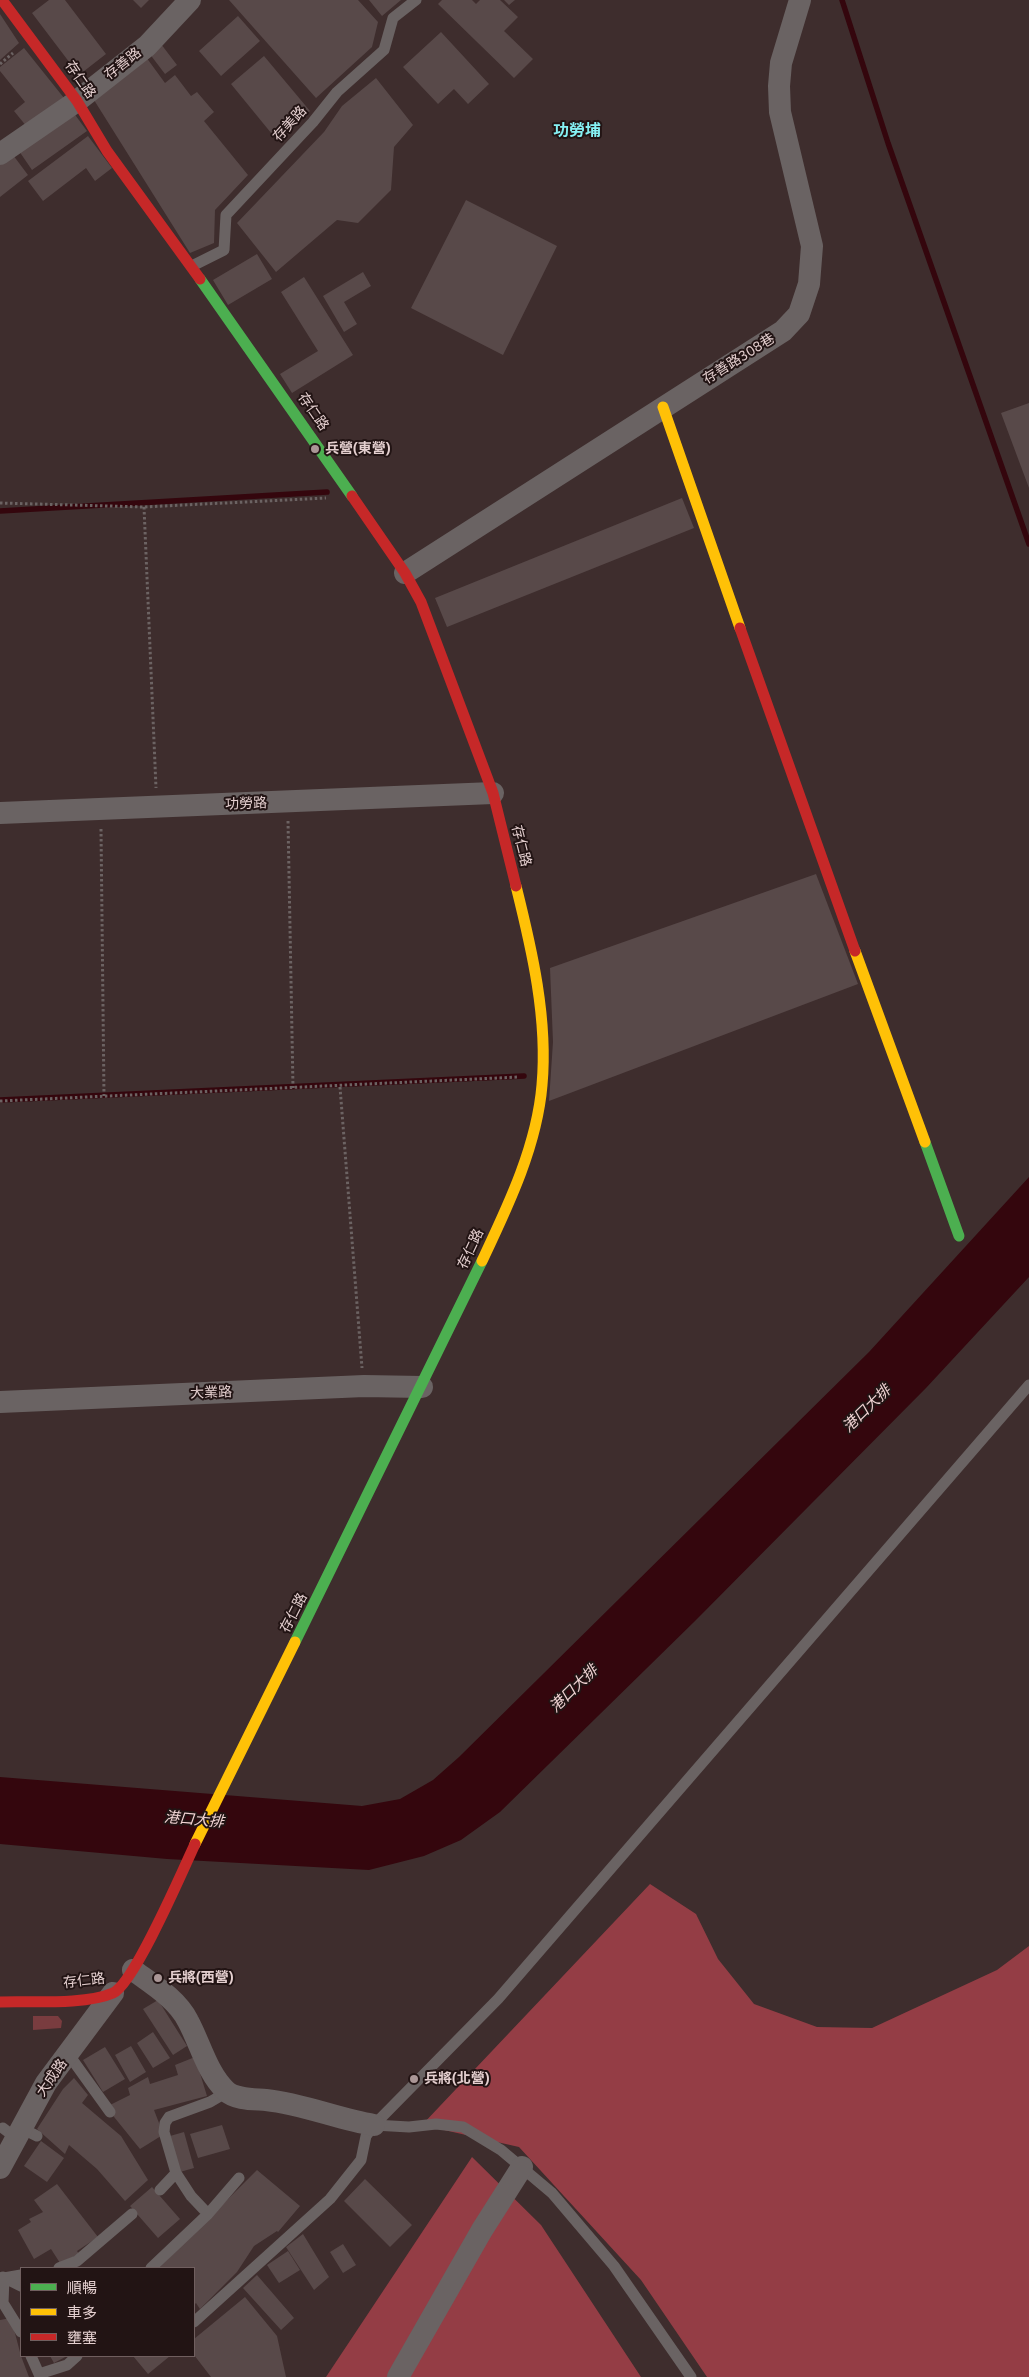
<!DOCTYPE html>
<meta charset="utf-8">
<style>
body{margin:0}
#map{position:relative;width:1029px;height:2377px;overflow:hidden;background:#3e2d2d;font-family:"IBM Plex Sans","Noto Sans TC",sans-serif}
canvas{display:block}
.legend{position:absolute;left:20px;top:2267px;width:175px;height:90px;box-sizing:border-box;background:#221414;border:1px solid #705f5f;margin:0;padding:6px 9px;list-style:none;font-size:15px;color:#e4cfcf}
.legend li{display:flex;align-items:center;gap:10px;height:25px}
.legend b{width:25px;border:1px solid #705f5f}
</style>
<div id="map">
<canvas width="1029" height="2377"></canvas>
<ul class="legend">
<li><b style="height:6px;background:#4caf50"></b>順暢</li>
<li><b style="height:6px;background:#ffc107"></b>車多</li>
<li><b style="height:6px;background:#c62828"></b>壅塞</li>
</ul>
</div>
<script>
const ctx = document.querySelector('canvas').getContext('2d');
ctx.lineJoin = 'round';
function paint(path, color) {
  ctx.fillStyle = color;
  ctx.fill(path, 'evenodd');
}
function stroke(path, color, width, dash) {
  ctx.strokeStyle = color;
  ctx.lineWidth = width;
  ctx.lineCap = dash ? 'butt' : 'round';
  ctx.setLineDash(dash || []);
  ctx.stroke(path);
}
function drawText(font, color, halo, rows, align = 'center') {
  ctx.font = font + ' "IBM Plex Sans","Noto Sans TC",sans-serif';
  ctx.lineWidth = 4;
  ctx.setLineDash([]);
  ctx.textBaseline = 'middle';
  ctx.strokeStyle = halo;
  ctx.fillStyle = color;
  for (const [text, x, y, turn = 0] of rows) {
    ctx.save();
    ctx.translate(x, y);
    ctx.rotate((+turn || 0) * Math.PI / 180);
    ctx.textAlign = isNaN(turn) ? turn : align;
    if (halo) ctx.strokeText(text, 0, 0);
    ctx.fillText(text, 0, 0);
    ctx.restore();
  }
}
paint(new Path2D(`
 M 33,2016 L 58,2016 L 62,2021 L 61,2028 L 33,2030 Z`), '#793c3f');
paint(new Path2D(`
 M 650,1884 L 696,1914 L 718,1959 L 754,2004 L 817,2027 L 872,2028 L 997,1970 L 1029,1946 L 1029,2377 L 707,2377 L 641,2280 L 519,2147 L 422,2125 Z
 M 472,2157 L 541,2225 L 641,2377 L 326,2377 Z`), '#943d45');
paint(new Path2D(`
 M 1029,1177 L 1029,1277 L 926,1388 L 695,1621 L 500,1812 L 461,1840 L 424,1856 L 369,1870 L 167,1859 L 0,1844 L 0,1777 L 362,1806 L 400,1799 L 433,1780 L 459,1757 L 869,1352 Z`), '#34060d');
stroke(new Path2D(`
 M 842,0 L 888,143 L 1029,544
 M 0,511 L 327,492
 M 0,1100 L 524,1076`), '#34060d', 5.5);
paint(new Path2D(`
 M 49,0 L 65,0 L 106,54 L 79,75 L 32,13 Z
 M 133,0 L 149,0 L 141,8 Z
 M 229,0 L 358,0 L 378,22 L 372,47 L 316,98 Z
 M 369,0 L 401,0 L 382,16 Z
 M 442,0 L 472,0 L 476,4 L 480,0 L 500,0 L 518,17 L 504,31 L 533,59 L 514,78 L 438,4 Z
 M 504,0 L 515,0 L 509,5 Z
 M 0,14 L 19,43 L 0,60 Z
 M 238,16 L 260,41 L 221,76 L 199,51 Z
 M 441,32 L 489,84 L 468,104 L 454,89 L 438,104 L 403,67 Z
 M 161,44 L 177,65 L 165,74 L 149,53 Z
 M 24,48 L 64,98 L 27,127 L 14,111 L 25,102 L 0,71 L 0,67 Z
 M 264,56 L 310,111 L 276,139 L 231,84 Z
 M 146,57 L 165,83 L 175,75 L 191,96 L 197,92 L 214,112 L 204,121 L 248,175 L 215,210 L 214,243 L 190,253 L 94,100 Z
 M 376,78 L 413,125 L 394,147 L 391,190 L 358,223 L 337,220 L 276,272 L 237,223 L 324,132 L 342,106 Z
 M 73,112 L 87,131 L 32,170 L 19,151 Z
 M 88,136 L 112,168 L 95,181 L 86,168 L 43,201 L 28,181 Z
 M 13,155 L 28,175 L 0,197 L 0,165 Z
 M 466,200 L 557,246 L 503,355 L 411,308 Z
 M 257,254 L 272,279 L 228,305 L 213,280 Z
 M 363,272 L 371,286 L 344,302 L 357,324 L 344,332 L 323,296 Z
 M 304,277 L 353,355 L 292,393 L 280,374 L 318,351 L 281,292 Z
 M 1029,403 L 1029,488 L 1001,413 Z
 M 682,498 L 694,528 L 447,627 L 435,598 Z
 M 816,874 L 858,984 L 549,1101 L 553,1042 L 550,968 Z
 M 158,2000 L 187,2046 L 173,2055 L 143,2009 Z
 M 153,2032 L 170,2058 L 153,2068 L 137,2043 Z
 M 131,2046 L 146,2072 L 130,2082 L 115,2055 Z
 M 105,2047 L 125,2079 L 103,2092 L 83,2060 Z
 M 195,2057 L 207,2096 L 154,2110 L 159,2123 L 161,2136 L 140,2149 L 106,2107 L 130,2095 L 128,2088 L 148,2077 L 150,2084 L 178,2075 L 175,2065 Z
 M 74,2078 L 88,2095 L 82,2103 L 121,2136 L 148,2180 L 125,2201 L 97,2169 L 69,2145 L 65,2154 L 37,2129 L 63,2089 Z
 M 222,2125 L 230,2149 L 198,2158 L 190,2134 Z
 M 184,2132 L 194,2168 L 180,2172 L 170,2136 Z
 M 41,2141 L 64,2158 L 47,2182 L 24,2166 Z
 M 257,2170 L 300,2206 L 278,2232 L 277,2231 L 254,2246 L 237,2272 L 200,2309 L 196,2303 L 194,2305 L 194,2268 L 159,2268 Z
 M 365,2179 L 412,2225 L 390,2247 L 344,2201 Z
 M 57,2184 L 98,2237 L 77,2251 L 79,2254 L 60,2263 L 51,2249 L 34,2259 L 18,2230 L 31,2222 L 29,2219 L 43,2212 L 34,2200 Z
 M 152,2187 L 180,2219 L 158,2238 L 130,2206 Z
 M 303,2234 L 329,2277 L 314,2290 L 286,2247 Z
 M 343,2244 L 356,2265 L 343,2273 L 330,2252 Z
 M 288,2251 L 300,2270 L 279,2283 L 267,2265 Z
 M 257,2275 L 294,2318 L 281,2330 L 243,2288 Z
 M 245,2297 L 277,2336 L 286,2377 L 211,2377 L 194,2355 L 194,2339 Z
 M 11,2318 L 21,2356 L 29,2377 L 0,2377 L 0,2320 Z
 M 50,2356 L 67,2356 L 54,2363 Z
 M 133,2356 L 170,2356 L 148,2374 Z`), '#584949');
stroke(new Path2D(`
 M 0,64 L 13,53
 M 0,503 L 144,507 L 326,498
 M 144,507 L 156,788
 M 288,821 L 293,1088
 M 101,829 L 104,1096
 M 340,1087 L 362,1368
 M 0,1101 L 519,1077`), '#6c6363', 3, [2.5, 2.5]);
stroke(new Path2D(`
 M 192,266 L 224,250 L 226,215 L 313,122 L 337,92 L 384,50 L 393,18 L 416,0
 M 69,2055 L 110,2112
 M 374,2125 L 409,2127 L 436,2124 L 463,2127 L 501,2150 L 552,2193 L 614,2266 L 691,2377
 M 3,2128 L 16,2138
 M 21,2128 L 37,2136
 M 160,2190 L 176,2173
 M 208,2214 L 191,2196 L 176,2173 L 164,2132 L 165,2123 L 169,2117 L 210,2102 L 227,2092
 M 59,2268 L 77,2261 L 132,2214
 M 151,2268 L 208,2214 L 239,2178
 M 21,2275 L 4,2278 L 3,2303 L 21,2332
 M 3,2277 L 21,2286
 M 194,2322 L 330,2199 L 361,2160 L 366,2136 L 374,2125 L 498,1999 L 1029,1385
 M 31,2356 L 39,2374 L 67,2365 L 77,2356`), '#6a6363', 11);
stroke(new Path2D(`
 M 0,154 L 77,101 L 147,46 L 190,0
 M 405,573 L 783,331 L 799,314 L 809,284 L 812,246 L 780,112 L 779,86 L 781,63 L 800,0
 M 0,813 L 493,793
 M 0,1402 L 364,1386 L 422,1387
 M 133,1970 C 152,1984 177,1999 188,2021 C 200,2043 207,2073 226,2091 C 236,2100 254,2099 266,2100 C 303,2104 338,2119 374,2125
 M 0,2168 L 46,2083 L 113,1993
 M 398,2377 L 482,2230 L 522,2167`), '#6a6363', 22);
stroke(new Path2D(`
 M 200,279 L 352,496
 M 925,1142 L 959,1236
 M 295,1642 L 482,1261`), '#4caf50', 11);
stroke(new Path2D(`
 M 663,407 L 740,628
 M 855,951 L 925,1142
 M 482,1261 C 508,1206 537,1146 542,1085 C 548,1019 532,950 516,886
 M 195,1844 L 295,1642`), '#ffc107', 11);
stroke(new Path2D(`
 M 2,0 L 77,101 L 107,151 L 200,279
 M 352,496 L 405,573 L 421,602 L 493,793 L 516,886
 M 740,628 L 855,951
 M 0,2002 C 30,2001 86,2005 113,1993 C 134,1984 183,1870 195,1844`), '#c62828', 11);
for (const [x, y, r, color] of [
 [315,449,5,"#aa9696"],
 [158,1978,5,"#aa9696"],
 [414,2079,5,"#aa9696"]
]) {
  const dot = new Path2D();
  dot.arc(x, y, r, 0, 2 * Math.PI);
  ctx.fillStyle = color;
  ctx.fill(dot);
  stroke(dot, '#221414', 2);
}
drawText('14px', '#e4cfcf', '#221414', [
 ["存善路",123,64,-38],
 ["存仁路",80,80,55],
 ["存美路",290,124,-48],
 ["存善路308巷",739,359,-32],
 ["存仁路",313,412,55],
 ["功勞路",246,804,-2],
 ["存仁路",521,846,76],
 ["存仁路",471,1249,-65],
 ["大業路",211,1393,-2],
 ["存仁路",294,1613,-63],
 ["存仁路",84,1981,-7],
 ["大成路",52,2078,-55]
]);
drawText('bold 14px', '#e4cfcf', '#221414', [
 ["兵營(東營)",325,449],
 ["兵將(西營)",168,1978],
 ["兵將(北營)",424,2079]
], 'left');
drawText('italic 15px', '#f1d4d4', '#221414', [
 ["港口大排",867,1409,-44],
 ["港口大排",574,1689,-44],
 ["港口大排",194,1820,5]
]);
drawText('bold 16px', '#85f0f3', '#221414', [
 ["功勞埔",577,131]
]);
</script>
